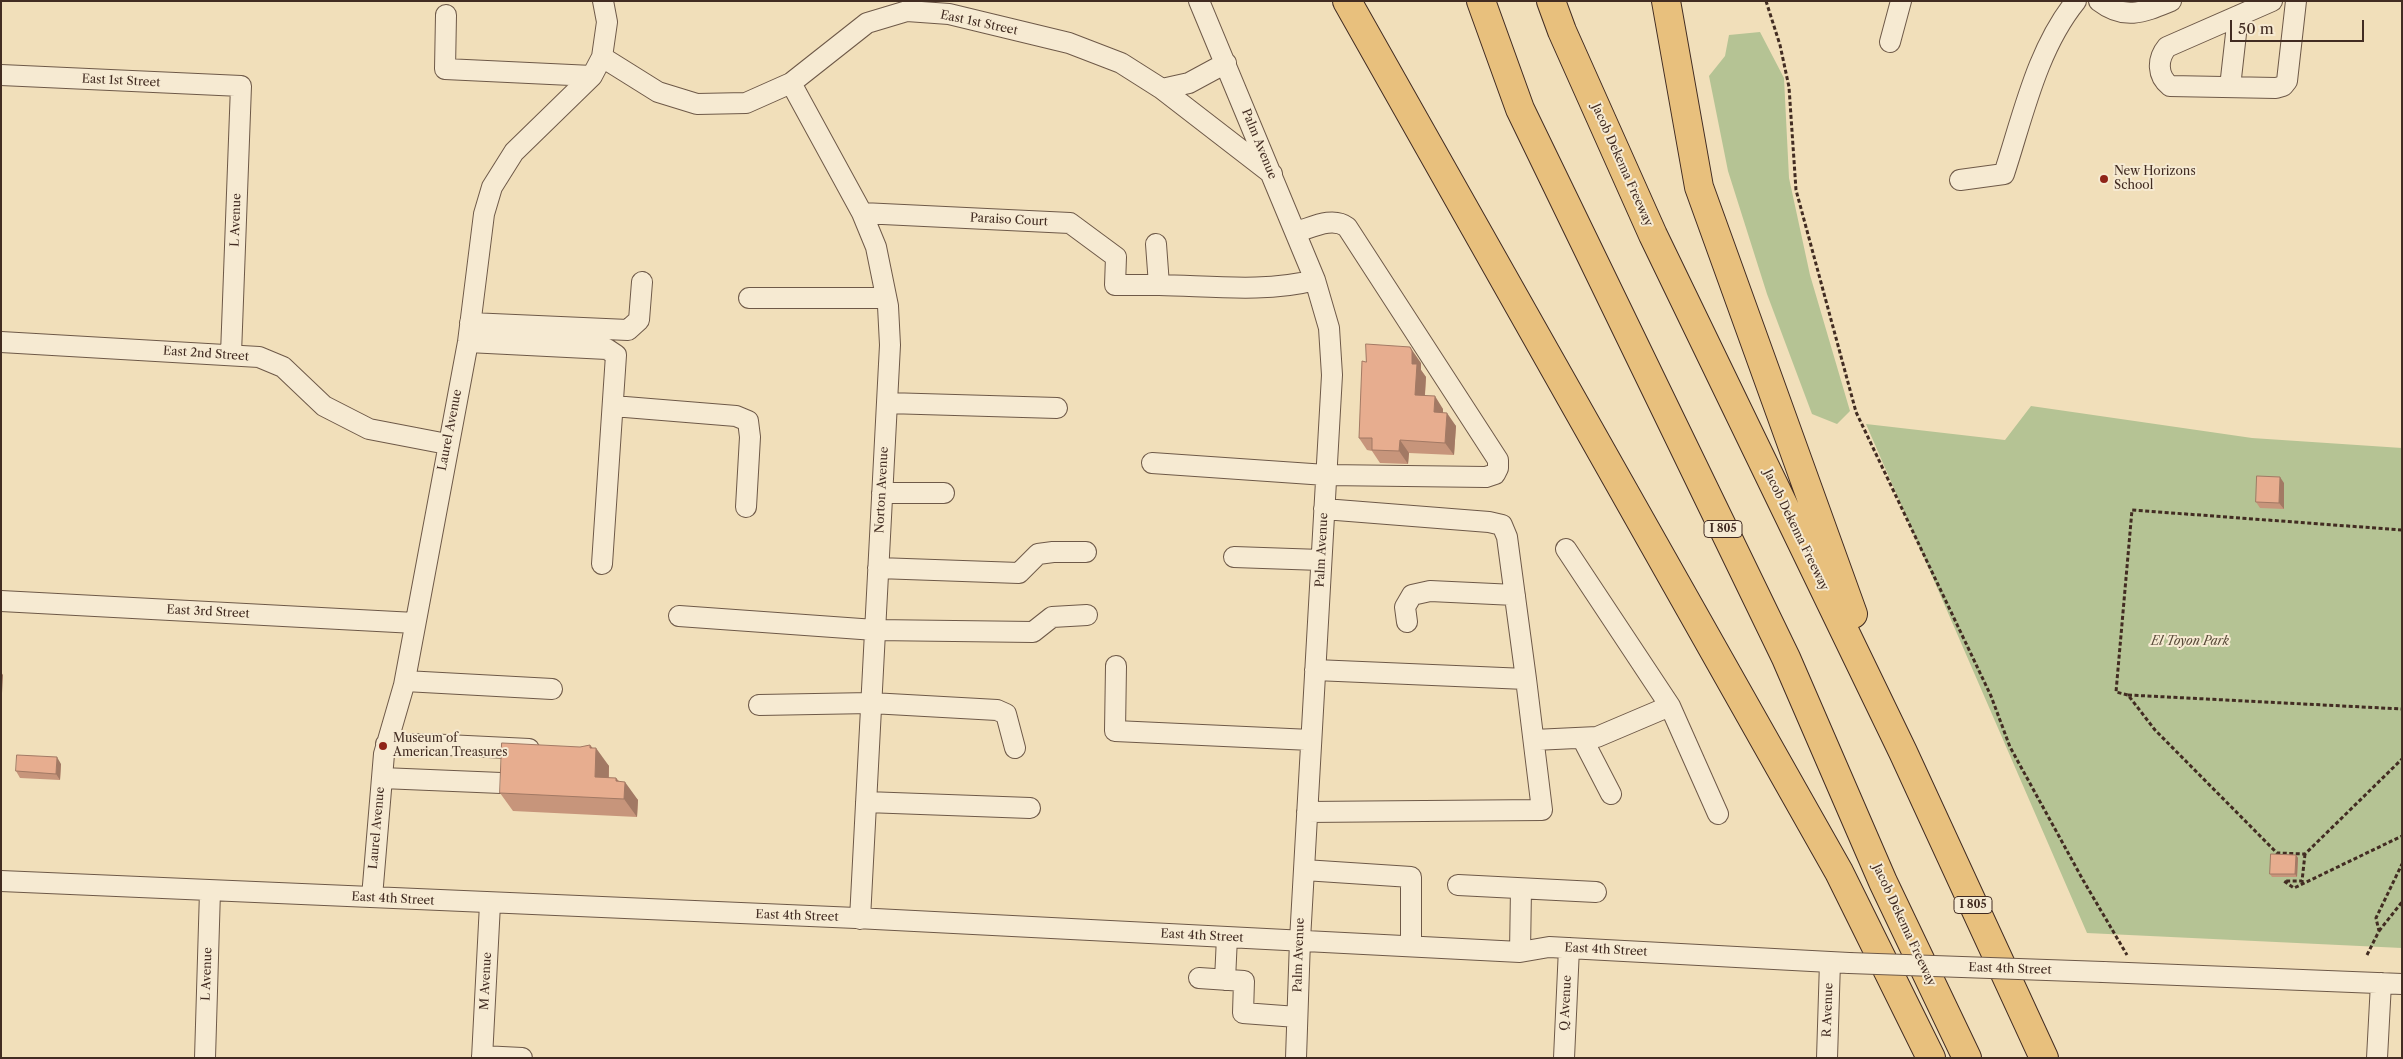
<!DOCTYPE html>
<style>
body{margin:0}
#map{position:relative;width:2403px;height:1059px;overflow:hidden;background:#f1dfba;font-family:"Libre Caslon Text",serif}
canvas{display:block}
.frame{position:absolute;inset:0;border:2px solid #422c22;pointer-events:none}
.scale{position:absolute;left:2230px;top:20px;width:134px;height:22px;box-sizing:border-box;border:2px solid #422c22;border-top:0;padding-left:6px;font-size:15px;line-height:18px;white-space:nowrap;color:#422c22;-webkit-text-stroke:4px #f6ead2;paint-order:stroke}
</style>
<div id="map">
<canvas width="2403" height="1059"></canvas>
<div class="frame"></div>
<div class="scale">50 m</div>
</div>
<script>
const ctx = document.querySelector('canvas').getContext('2d');
ctx.lineJoin = 'round';
function paint(path, color) {
  ctx.fillStyle = color;
  ctx.fill(path, 'evenodd');
}
function stroke(path, color, width, dash) {
  ctx.strokeStyle = color;
  ctx.lineWidth = width;
  ctx.lineCap = dash ? 'butt' : 'round';
  ctx.setLineDash(dash || []);
  ctx.stroke(path);
}
function drawText(font, color, halo, rows, align = 'center') {
  ctx.font = font + ' "Libre Caslon Text",serif';
  ctx.lineWidth = 4;
  ctx.setLineDash([]);
  ctx.textBaseline = 'middle';
  ctx.strokeStyle = halo;
  ctx.fillStyle = color;
  for (const [text, x, y, turn = 0] of rows) {
    ctx.save();
    ctx.translate(x, y);
    ctx.rotate((+turn || 0) * Math.PI / 180);
    ctx.textAlign = isNaN(turn) ? turn : align;
    if (halo) ctx.strokeText(text, 0, 0);
    ctx.fillText(text, 0, 0);
    ctx.restore();
  }
}
paint(new Path2D(`
 M 1760,32 L 1784,78 L 1789,178 L 1810,275 L 1850,411 L 1837,424 L 1812,414 L 1767,294 L 1728,171 L 1709,76 L 1725,56 L 1729,35 Z
 M 2031,406 L 2252,438 L 2402,448 L 2402,948 L 2087,933 L 1866,424 L 2005,440 Z`), '#b5c394');
const minor = new Path2D(`
 M 1199,1 L 1315,280 L 1329,328 L 1332,375 L 1300,940 L 1296,1058
 M 2099,1 C 2125,21 2144,12 2171,1
 M 2272,1 L 2167,47 C 2157,59 2157,76 2170,86 L 2276,88 L 2283,86 L 2287,81 L 2296,1
 M 446,15 L 445,69 L 592,76
 M 1890,42 L 1901,1
 M 602,57 L 658,92 L 697,104 L 746,103 L 791,83 L 867,23 L 907,11 L 949,14 L 1069,43 L 1121,63 L 1162,89 L 1189,83 L 1226,63
 M 1,75 L 241,86 L 231,354
 M 791,83 L 862,213 L 876,247 L 888,306 L 890,345 L 860,919
 M 2230,87 L 2238,16
 M 1162,89 L 1272,174
 M 1960,180 L 2004,174 C 2023,116 2037,49 2076,1
 M 862,213 L 1070,223 L 1116,257 L 1115,285 L 1159,285
 M 1156,244 L 1159,285 C 1211,286 1265,293 1315,280
 M 749,298 L 886,298
 M 470,323 L 628,330 L 639,320 L 642,282
 M 1,342 L 259,357 L 283,367 L 324,406 L 369,429 L 447,444
 M 468,342 L 607,349 L 616,355 L 602,564
 M 887,403 L 1057,408
 M 613,406 L 736,416 L 748,421 L 750,437 L 746,507
 M 1152,463 L 1326,475 L 1486,477 L 1495,474 L 1498,468 L 1498,460 L 1347,227 C 1332,216 1311,228 1296,232
 M 882,493 L 944,493
 M 1324,509 L 1489,522 L 1502,525 L 1507,537 L 1526,679
 M 1566,549 L 1670,706 L 1718,814
 M 1234,557 L 1321,560
 M 878,568 L 1019,573 L 1038,554 L 1053,552 L 1086,552
 M 1,601 L 415,623
 M 679,616 L 875,630 L 1033,632 L 1052,617 L 1087,615
 M 1407,622 L 1405,607 L 1412,595 L 1430,591 L 1515,595
 M 1116,666 L 1115,731 L 1311,740
 M 405,681 L 552,689
 M 759,705 L 871,703 L 997,710 L 1006,714 L 1015,748
 M 1582,738 L 1611,794
 M 1534,740 L 1597,737 L 1670,706
 M 386,744 L 426,744 L 529,749
 M 382,778 L 501,783
 M 866,802 L 1030,808
 M 1307,812 L 1542,810 L 1526,679 L 1315,670
 M 1304,870 L 1411,877 L 1411,946
 M 1,881 L 856,918 L 1520,952 L 1549,947 L 1849,963
 M 1458,885 L 1596,892
 M 372,897 L 384,754 L 404,685 L 468,342 L 484,214 L 492,187 L 514,152 L 592,76 L 602,57 L 607,22 L 603,1
 M 1520,952 L 1521,889
 M 2103,972 L 2402,984
 M 1199,978 L 1244,981 L 1243,1013 L 1297,1017
 M 1225,980 L 1227,937
 M 482,1056 L 522,1058
 M 205,1058 L 210,891
 M 482,1058 L 490,904
 M 1564,1058 L 1569,948
 M 1827,1058 L 1830,962
 M 2377,1058 L 2381,983`);
const highway = new Path2D(`
 M 1347,1 L 1839,872 L 1931,1058
 M 1481,1 L 1520,109 L 1786,658 L 1883,882 L 1967,1058
 M 1551,1 L 1562,31 L 1653,235 L 1903,752 L 2044,1058
 M 1666,1 L 1699,187 L 1853,614`);
stroke(minor, '#6e5948', 22);
stroke(highway, '#422c22', 30);
stroke(new Path2D(`
 M 1766,1 L 1780,45 L 1789,87 L 1796,190 L 1856,412 L 1991,696 L 2010,747 L 2083,880 L 2127,955
 M 2402,530 L 2132,510 L 2116,692 L 2128,695 L 2155,730 L 2277,853 L 2305,854 L 2402,759
 M 2128,695 L 2402,709
 M 2305,854 L 2302,881 L 2284,881 L 2294,888 L 2402,836
 M 2379,931 L 2402,902
 M 2367,955 L 2379,931 L 2376,918 L 2402,864`), '#422c22', 3, [4, 2.5]);
stroke(minor, '#f6ead2', 20);
stroke(highway, '#e8c07d', 28);
const minorBridge = new Path2D(`
 M 1849,963 L 2103,972`);
stroke(minorBridge, '#6e5948', 22, []);
stroke(minorBridge, '#f6ead2', 20);
paint(new Path2D(`
 M 1366,362 L 1421,363 L 1421,370 L 1426,377 L 1425,395 L 1443,409 L 1443,413 L 1456,426 L 1454,455 L 1409,453 L 1408,464 L 1380,463 L 1372,451 L 1367,450 L 1359,438 Z
 M 2284,483 L 2284,509 L 2260,508 L 2256,502 Z
 M 590,745 L 609,766 L 609,778 L 616,778 L 638,800 L 637,817 L 513,811 L 500,793 L 580,747 Z
 M 61,764 L 60,780 L 20,778 L 16,771 Z
 M 2296,855 L 2298,858 L 2297,877 L 2272,877 L 2270,874 Z`), '#c7957b');
paint(new Path2D(`
 M 1410,347 L 1421,363 L 1421,370 L 1426,377 L 1424,407 L 1415,395 Z
 M 1435,396 L 1443,409 L 1443,425 L 1434,412 Z
 M 1447,413 L 1456,426 L 1454,455 L 1445,443 Z
 M 1400,440 L 1409,453 L 1408,464 L 1399,451 Z
 M 2280,477 L 2284,483 L 2284,509 L 2279,503 Z
 M 1,672 L 3,675 L 1,711 Z
 M 590,745 L 596,753 L 596,748 L 609,766 L 608,795 L 595,777 Z
 M 57,757 L 61,764 L 60,780 L 56,774 Z
 M 616,778 L 624,790 L 625,782 L 638,800 L 637,817 L 624,799 L 616,781 Z
 M 2296,855 L 2298,858 L 2297,877 L 2295,874 Z`), '#a27964');
const building = new Path2D(`
 M 1366,344 L 1410,347 L 1412,351 L 1412,364 L 1417,364 L 1415,395 L 1435,396 L 1434,412 L 1447,413 L 1445,443 L 1400,440 L 1399,451 L 1372,450 L 1372,438 L 1359,438 L 1362,361 L 1366,362 Z
 M 2257,476 L 2280,477 L 2279,503 L 2256,502 Z
 M 502,743 L 580,747 L 590,745 L 590,748 L 596,748 L 595,777 L 616,778 L 616,781 L 625,782 L 624,799 L 500,793 Z
 M 17,755 L 57,757 L 56,774 L 16,771 Z
 M 2271,854 L 2296,855 L 2295,874 L 2270,874 Z`);
paint(building, '#e7ad8f');
stroke(building, '#a27964', 1);
for (const [x, y, r, color] of [
 [2104,179,5,"#8f2418"],
 [383,746,5,"#8f2418"]
]) {
  const dot = new Path2D();
  dot.arc(x, y, r, 0, 2 * Math.PI);
  ctx.fillStyle = color;
  ctx.fill(dot);
  stroke(dot, '#f6ead2', 2);
}
for (const [x, y, w] of [
 [1723,529,38],
 [1973,905,38]
]) {
  const box = new Path2D();
  box.roundRect(x - w / 2, y - 8.5, w, 17, 4);
  ctx.fillStyle = '#f6ead2';
  ctx.fill(box);
  stroke(box, '#422c22', 1);
}
drawText('bold 11px', '#422c22', null, [
 ["I 805",1723,529],
 ["I 805",1973,905]
]);
drawText('12px', '#422c22', '#f6ead2', [
 ["East 1st Street",979,23,12],
 ["East 1st Street",121,81,3],
 ["Palm Avenue",1259,144,68],
 ["Jacob Dekema Freeway",1622,165,66],
 ["L Avenue",236,220,-88],
 ["Paraiso Court",1009,220,3],
 ["East 2nd Street",206,354,4],
 ["Laurel Avenue",450,430,-79],
 ["Norton Avenue",882,490,-87],
 ["Jacob Dekema Freeway",1796,530,64],
 ["Palm Avenue",1322,550,-87],
 ["East 3rd Street",208,612,3],
 ["Laurel Avenue",377,828,-85],
 ["East 4th Street",393,899,3],
 ["East 4th Street",797,916,2],
 ["Jacob Dekema Freeway",1904,925,65],
 ["East 4th Street",1202,936,3],
 ["East 4th Street",1606,950,3],
 ["Palm Avenue",1299,955,-88],
 ["East 4th Street",2010,969,2],
 ["L Avenue",207,974,-88],
 ["M Avenue",486,981,-87],
 ["Q Avenue",1566,1003,-87],
 ["R Avenue",1828,1010,-88]
]);
drawText('12px', '#422c22', '#f6ead2', [
 ["New Horizons",2114,172],
 ["School",2114,186],
 ["Museum of",393,739],
 ["American Treasures",393,753]
], 'left');
drawText('italic 12px', '#594a39', '#f6ead2', [
 ["El Toyon Park",2190,642]
]);
</script>
